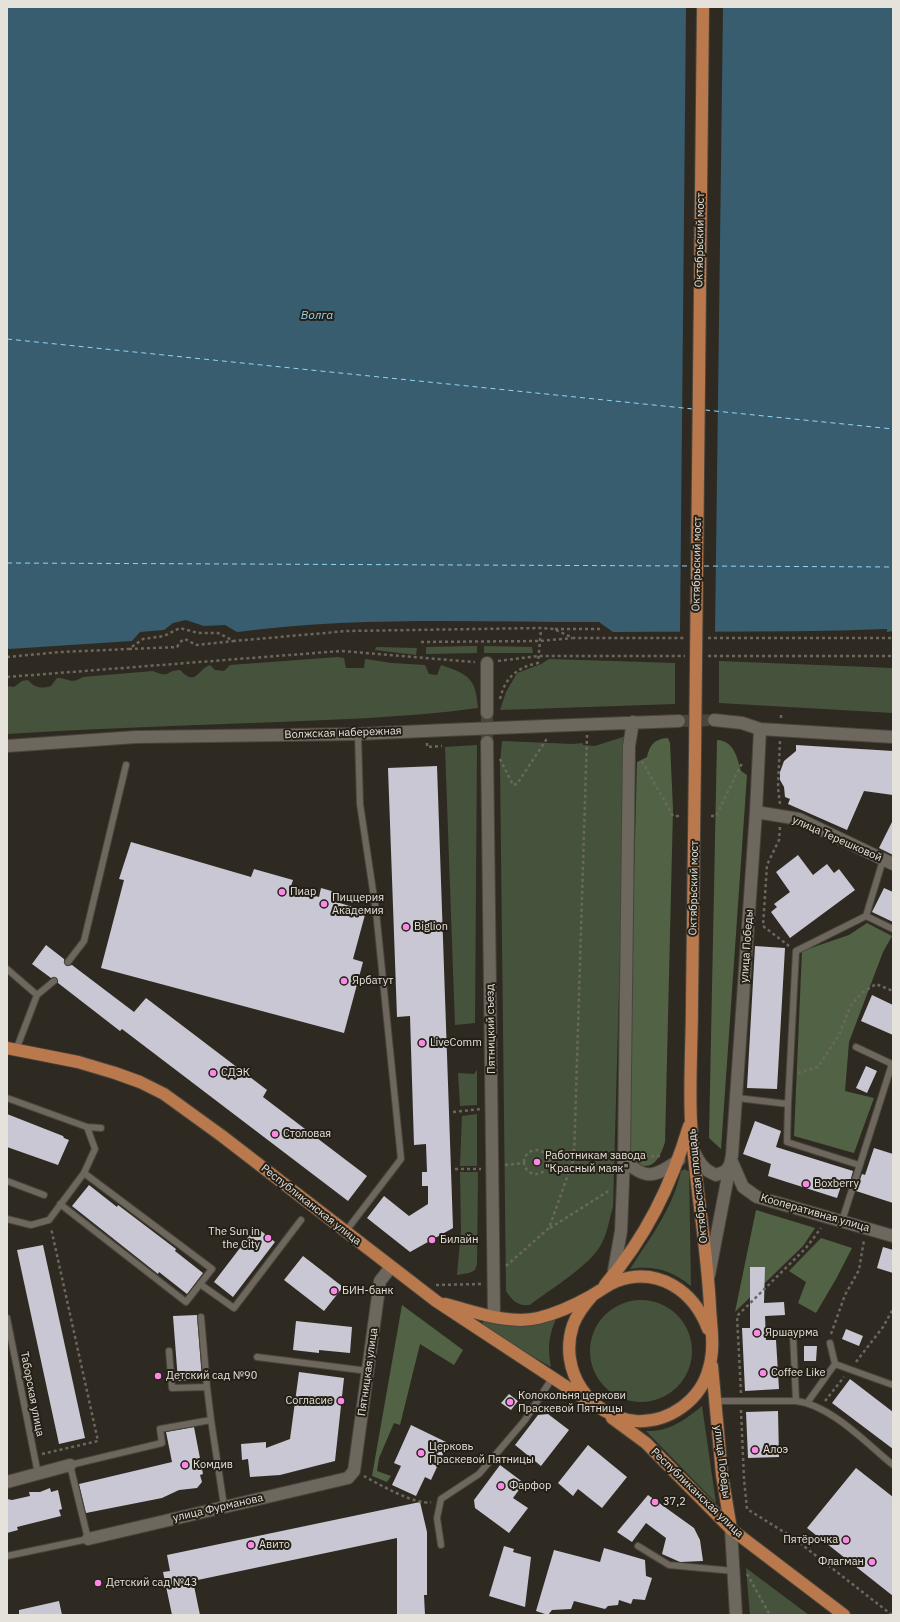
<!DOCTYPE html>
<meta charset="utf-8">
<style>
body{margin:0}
#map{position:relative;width:900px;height:1622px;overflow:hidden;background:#2f2a21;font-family:"IBM Plex Sans",sans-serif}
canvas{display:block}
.frame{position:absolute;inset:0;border:8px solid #e5e2dc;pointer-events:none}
</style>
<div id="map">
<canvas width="900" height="1622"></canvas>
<div class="frame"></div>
</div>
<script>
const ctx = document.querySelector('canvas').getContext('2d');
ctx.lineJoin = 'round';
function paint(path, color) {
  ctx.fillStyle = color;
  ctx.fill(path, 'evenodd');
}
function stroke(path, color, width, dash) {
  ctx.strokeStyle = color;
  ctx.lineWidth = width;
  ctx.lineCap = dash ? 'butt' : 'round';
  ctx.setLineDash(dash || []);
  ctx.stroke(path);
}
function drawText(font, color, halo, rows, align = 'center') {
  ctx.font = font + ' "IBM Plex Sans",sans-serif';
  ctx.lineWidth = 4;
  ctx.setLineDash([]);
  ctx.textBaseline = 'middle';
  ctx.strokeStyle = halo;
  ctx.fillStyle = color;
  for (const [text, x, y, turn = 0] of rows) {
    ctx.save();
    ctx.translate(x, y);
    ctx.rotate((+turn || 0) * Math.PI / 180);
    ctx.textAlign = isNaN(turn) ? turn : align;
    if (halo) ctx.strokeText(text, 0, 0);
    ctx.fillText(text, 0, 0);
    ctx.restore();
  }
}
paint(new Path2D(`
 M 477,646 L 477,653 L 426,654 L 426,647 Z
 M 484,646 L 532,647 L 533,653 L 484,653 Z
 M 376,647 L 417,648 L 416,655 L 375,650 Z
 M 338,657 L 344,658 L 346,668 L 364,668 L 365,659 L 392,663 L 425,665 L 429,674 L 437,675 L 441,665 C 468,674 476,678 478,708 C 403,718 327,720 251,723 C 170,726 88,729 7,734 L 7,686 L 14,687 L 22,681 L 28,680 C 35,688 41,689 51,686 L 57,678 C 70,678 70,685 83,677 L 153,671 C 170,679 166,670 180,670 C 196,687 197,670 210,665 L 215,670 L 224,671 L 230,665 Z
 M 549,659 L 675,663 L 675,704 L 500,710 L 506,692 L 517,673 L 541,664 Z
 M 719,661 L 893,668 L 893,713 L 719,703 Z
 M 626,736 L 613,1207 C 609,1220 607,1236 599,1248 C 586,1268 549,1290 530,1305 C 517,1306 513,1301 506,1291 L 500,764 L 502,741 L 573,744 L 583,743 L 583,745 L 595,746 Z
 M 477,745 L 475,1023 L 455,1025 L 445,747 Z
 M 477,1070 L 477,1105 L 460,1106 L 458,1073 L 474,1074 Z
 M 477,1114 L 477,1166 L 460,1166 L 462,1116 Z
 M 685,1169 L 689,1172 L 691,1286 C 672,1271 655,1265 630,1269 C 650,1238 673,1208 681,1171 Z
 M 460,1172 L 478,1172 L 477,1264 L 475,1270 L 469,1273 L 457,1275 L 461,1230 Z
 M590 1351a51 51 0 1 1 102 0a51 51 0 1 1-102 0Z
 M 558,1315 C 549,1332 547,1348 551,1367 L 482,1327 L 483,1322 L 485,1320 C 514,1327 531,1328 558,1315 Z
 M 702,1406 L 716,1503 L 646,1431 C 669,1432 685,1420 702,1406 Z
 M 746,1568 L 809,1615 L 750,1615 Z`), '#46533c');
paint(new Path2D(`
 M 668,738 L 670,743 L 673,809 L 665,1142 C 658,1166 645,1176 627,1153 L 637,762 L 647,757 C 650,745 654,739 668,738 Z
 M 717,740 C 734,741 737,757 741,771 L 747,775 L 721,1149 L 709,1138 Z
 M 867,923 L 892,936 L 883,952 L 849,1042 L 845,1091 L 874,1098 L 854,1153 L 794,1136 L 802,951 L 849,935 Z
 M 756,1210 L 815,1228 L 803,1246 L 735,1312 Z
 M 821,1238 L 852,1248 L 836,1279 L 816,1313 L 798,1303 L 806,1282 L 789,1271 Z
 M 402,1305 L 463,1350 L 454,1365 L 420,1344 L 400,1425 L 394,1423 L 379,1458 L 377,1471 L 391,1476 L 387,1482 L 372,1476 Z`), '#526345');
paint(new Path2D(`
 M 7,7 L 893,7 L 893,631 L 887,632 L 887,629 C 795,633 704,631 613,632 L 599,622 C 479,622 357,616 237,632 L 225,625 L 204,626 L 186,620 L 173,623 L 164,630 L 140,632 L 132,641 L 9,649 L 7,648 Z`), '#375d6f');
paint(new Path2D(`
 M 686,7 L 723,7 L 715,633 L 680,633 Z`), '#2f2a21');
stroke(new Path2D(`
 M 7,339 L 693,409
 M 705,410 L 893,429
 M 7,563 L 692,566
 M 704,566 L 893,567`), '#92d5f6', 1, [5, 4]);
paint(new Path2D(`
 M 796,745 L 893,751 L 893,795 L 864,791 L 847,830 L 788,804 L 790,799 L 785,797 L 784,787 L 780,780 L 780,772 L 784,761 L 796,751 Z
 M 437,766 L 453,1228 L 410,1252 L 367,1218 L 384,1196 L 409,1216 L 428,1204 L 428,1186 L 422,1186 L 422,1172 L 427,1172 L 426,1144 L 414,1145 L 410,1016 L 397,1017 L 388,768 Z
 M 893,820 L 893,855 L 879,848 Z
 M 131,842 L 251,877 L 254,869 L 293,880 L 290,889 L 319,897 L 321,888 L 335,892 L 333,901 L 366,911 L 353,959 L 363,962 L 344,1033 L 101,968 L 124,880 L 119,879 Z
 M 798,855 L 813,875 L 827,864 L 834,873 L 839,869 L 855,890 L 790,938 L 771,912 L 777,907 L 774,904 L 790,892 L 776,872 Z
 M 884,888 L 893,892 L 893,922 L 872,912 Z
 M 46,945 L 64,959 L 65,965 L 68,966 L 72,965 L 134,1012 L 146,998 L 267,1090 L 263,1097 L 367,1176 L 348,1201 L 122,1029 L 120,1031 L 58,983 L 57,978 L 54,977 L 51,978 L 32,964 Z
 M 755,946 L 785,948 L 777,1089 L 747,1088 Z
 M 872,995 L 893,1005 L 893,1035 L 861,1021 Z
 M 866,1066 L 877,1071 L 867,1093 L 856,1088 Z
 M 7,1114 L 63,1136 L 64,1138 L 69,1140 L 58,1165 L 7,1147 Z
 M 755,1121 L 781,1131 L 776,1147 L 853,1171 L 848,1189 L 841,1186 L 837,1198 L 768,1176 L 771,1164 L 743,1154 Z
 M 874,1148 L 893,1154 L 893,1203 L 856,1191 L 862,1174 L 865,1175 Z
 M 89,1185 L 117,1207 L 118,1205 L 176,1249 L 175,1251 L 203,1273 L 187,1294 L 159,1272 L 158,1274 L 72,1206 Z
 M 256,1227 L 275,1242 L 233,1297 L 214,1282 Z
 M 43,1245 L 85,1438 L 59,1444 L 17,1250 Z
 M 883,1247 L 893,1250 L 893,1273 L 877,1268 Z
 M 303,1256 L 343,1287 L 324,1311 L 284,1280 Z
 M 750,1267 L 765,1267 L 764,1303 L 784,1302 L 785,1315 L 765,1316 L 766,1340 L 776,1340 L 779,1389 L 745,1391 L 742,1328 L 750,1328 Z
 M 197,1315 L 202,1379 L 178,1381 L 173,1316 Z
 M 296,1321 L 352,1327 L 350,1353 L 319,1350 L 319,1353 L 293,1350 Z
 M 846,1329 L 863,1336 L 859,1346 L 842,1339 Z
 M 804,1346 L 817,1346 L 816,1361 L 804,1361 Z
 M 299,1372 L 344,1378 L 335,1461 L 280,1475 L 250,1477 L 248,1459 L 242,1460 L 241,1444 L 266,1442 L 266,1448 L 290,1439 Z
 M 850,1379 L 893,1412 L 893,1449 L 832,1403 Z
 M 509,1394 L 518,1401 L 511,1410 L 501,1403 Z
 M 778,1411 L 779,1457 L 748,1458 L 746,1412 Z
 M 548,1414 L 569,1430 L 541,1466 L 515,1445 L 538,1415 Z
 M 411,1425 L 448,1443 L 431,1480 L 425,1477 L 416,1496 L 392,1485 L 401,1466 L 394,1463 Z
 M 194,1427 L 203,1474 L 200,1475 L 202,1482 L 197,1488 L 179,1490 L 162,1498 L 86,1513 L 79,1484 L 172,1462 L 166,1432 Z
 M 588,1445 L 627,1477 L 602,1508 L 578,1489 L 573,1496 L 558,1483 Z
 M 500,1465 L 524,1483 L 513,1498 L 528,1508 L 509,1533 L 475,1508 L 474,1500 Z
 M 856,1468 L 893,1497 L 893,1596 L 807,1528 Z
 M 50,1488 L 51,1492 L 58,1490 L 62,1509 L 59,1510 L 61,1516 L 17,1527 L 18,1530 L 7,1533 L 7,1499 L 12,1500 L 30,1496 L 29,1492 L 40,1492 Z
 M 648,1495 L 694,1528 L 700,1540 L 703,1561 L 680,1562 L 662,1554 L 666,1538 L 646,1523 L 632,1542 L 617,1532 Z
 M 420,1502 L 427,1532 L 427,1595 L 424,1595 L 425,1615 L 397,1615 L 397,1538 L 193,1581 L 200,1615 L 172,1615 L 163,1572 L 170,1571 L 167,1555 Z
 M 504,1546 L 514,1549 L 513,1552 L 531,1557 L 525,1607 L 489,1596 Z
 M 604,1548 L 645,1560 L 646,1576 L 652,1578 L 645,1600 L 633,1599 L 631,1604 L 619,1600 L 618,1605 L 608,1606 L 605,1609 L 574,1601 L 571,1609 L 552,1610 L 548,1615 L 536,1611 L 554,1550 L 600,1562 Z
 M 59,1601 L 62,1615 L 19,1615 L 19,1610 Z`), '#c9c7d3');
stroke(new Path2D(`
 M 487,713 L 487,742
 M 679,721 L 714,720`), '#4a463d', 12, [12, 6]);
const lane = new Path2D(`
 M 883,860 L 866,916 L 893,929
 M 68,962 L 84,941 L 126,765
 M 7,969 L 37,995 L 16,1050
 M 37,995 L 54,981
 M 7,1098 L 87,1127 L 101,1128
 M 737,1098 L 788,1104 L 796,951 L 866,916
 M 788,1104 L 787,1142 L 859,1165
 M 7,1181 L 44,1195
 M 60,1204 L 186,1302 L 212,1269 L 84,1173
 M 7,1219 L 31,1225 L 49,1220 L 84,1173 L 95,1149 L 87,1127
 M 842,1221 L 892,1064 L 856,1047
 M 346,1231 L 401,1159 L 376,911 L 360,804 L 358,734
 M 200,1284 L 234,1308 L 301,1220
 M 201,1317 L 207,1387
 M 7,1318 L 38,1474
 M 793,1334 L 796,1401
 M 830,1343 L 835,1364
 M 169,1351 L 172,1388 L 207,1387 L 211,1420
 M 257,1357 L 368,1371
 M 714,1401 L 796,1401 C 831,1405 867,1444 893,1465
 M 807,1403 L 835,1364 L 893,1385
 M 441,1545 L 437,1518 L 441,1499 L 479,1474 L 525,1420 L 553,1377
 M 638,1546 L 669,1565 L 734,1571
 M 7,1556 L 88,1539 L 70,1465 L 162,1443 L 160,1429 L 211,1420 L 224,1506`);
const street = new Path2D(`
 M 487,713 L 487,663
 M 714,720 L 742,723 L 760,729 L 893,737
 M 546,726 L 679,721
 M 487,742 L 494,1316
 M 7,746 L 136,737 L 358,734 L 446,730
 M 756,812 L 799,819 L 893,864
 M 694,1152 C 700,1164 704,1170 716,1175 L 726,1171 L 731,1163
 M 624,1160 C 646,1181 655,1177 679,1160
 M 732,1162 L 743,1187 L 757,1197 L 893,1236
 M 709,1275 L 732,1155 L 756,812 L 760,729
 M 613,1276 L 621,1231 L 624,1157 L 629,746 L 633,722
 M 7,1482 L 70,1465
 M 88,1539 L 348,1478 L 354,1471 L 380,1281 L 391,1267`);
const secondary = new Path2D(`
 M 731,1529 L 736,1615`);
const primary = new Path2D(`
 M 7,1048 L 78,1062 L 115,1073 L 140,1082 L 164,1094 L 222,1136 L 436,1301 L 585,1399
 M 605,1285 C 646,1237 671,1186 689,1126
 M 592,1296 C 584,1305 577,1314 573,1325 C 558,1370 589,1417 636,1421 C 669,1423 701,1400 709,1368 C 715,1348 711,1327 710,1307 C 707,1245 695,1184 691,1122 C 689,1083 692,1042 692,1002 C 693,920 694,837 695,755
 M 445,1304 C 473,1311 508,1325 538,1318 C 555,1314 575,1305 591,1296 C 600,1291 607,1285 617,1281 C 658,1266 694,1291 708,1329
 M 712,1366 L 722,1475 L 731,1529
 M 612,1418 L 646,1443 L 731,1529 L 844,1615`);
stroke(lane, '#48453c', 8);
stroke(street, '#48453c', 14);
stroke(secondary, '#48453c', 14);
stroke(primary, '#48453c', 14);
stroke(new Path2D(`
 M 555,629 L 600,629
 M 708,638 L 893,638
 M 421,642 L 540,641 L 572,638
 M 129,649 L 177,647 L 180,642 L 185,639 L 196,645 L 234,641
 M 708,656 L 893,656
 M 7,657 L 61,652 L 129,649 L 143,639 L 164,636 L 180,628 L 198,633 L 218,633 L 234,641 L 347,631 L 541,628 L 554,629 L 573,638 L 685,638
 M 498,661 L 538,656 L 685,656
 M 7,677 L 341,651 L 475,662
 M 500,699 C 505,677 518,667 538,663 L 541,629
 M 781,718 L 781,712
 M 427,743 L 427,747 L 442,746
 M 500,759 L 513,785 L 517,784 L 548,737
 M 642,761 L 673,816 L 679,816
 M 780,804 L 778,788 L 780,741
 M 711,816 L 716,816 L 742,763
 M 780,827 L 779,840 L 767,865 L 763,926 L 789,946
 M 798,1073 L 818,1067 L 839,1035 L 851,1005 L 863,992 L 876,984 L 893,991
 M 453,1112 L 481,1109
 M524 1162a12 12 0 1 1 24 0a12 12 0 1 1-24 0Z
 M 639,1157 L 662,1156
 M 548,1160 L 574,1151
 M 505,1165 L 524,1163
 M 455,1169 L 481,1169
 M 550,1228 L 610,1190
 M 506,1266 L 549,1228 L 574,1158 L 587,735
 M 436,1285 L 483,1284
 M 831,1334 L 845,1295 L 859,1270 L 864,1240
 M 856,1362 L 883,1327 L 893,1309
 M 741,1393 L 737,1316 L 806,1248 L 821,1228
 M 825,1401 L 844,1377
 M 741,1410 L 744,1479 L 747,1509 L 792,1537 L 892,1615
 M 42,1454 L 98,1441 L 51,1228
 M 364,1476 C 378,1484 417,1506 431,1502
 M 747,1574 L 770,1615`), '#6b675f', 2.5, [3, 3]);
stroke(lane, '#6d675d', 6);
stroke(street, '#6d675d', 12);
stroke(secondary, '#6d675d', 12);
stroke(primary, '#ba794d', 12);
const streetBridge = new Path2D(`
 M 446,730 L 546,726`);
const primaryBridge = new Path2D(`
 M 695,755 L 703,7`);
stroke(streetBridge, '#48453c', 14, []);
stroke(primaryBridge, '#48453c', 14, []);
stroke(streetBridge, '#6d675d', 12);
stroke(primaryBridge, '#ba794d', 12);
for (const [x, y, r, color] of [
 [282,892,4,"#fb87e6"],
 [324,904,4,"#fb87e6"],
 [406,927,4,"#fb87e6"],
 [344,981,4,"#fb87e6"],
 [422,1043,4,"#fb87e6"],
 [213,1073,4,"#fb87e6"],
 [275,1134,4,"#fb87e6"],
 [537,1162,4,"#fb87e6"],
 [806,1184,4,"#fb87e6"],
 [268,1238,4,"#fb87e6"],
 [432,1240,4,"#fb87e6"],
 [334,1291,4,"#fb87e6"],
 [757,1333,4,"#fb87e6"],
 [763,1373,4,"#fb87e6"],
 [158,1376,4,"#fb87e6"],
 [341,1401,4,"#fb87e6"],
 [510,1402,4,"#fb87e6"],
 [755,1450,4,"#fb87e6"],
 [421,1453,4,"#fb87e6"],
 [185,1465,4,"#fb87e6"],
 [501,1486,4,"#fb87e6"],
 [655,1502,4,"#fb87e6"],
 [846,1540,4,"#fb87e6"],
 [251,1545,4,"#fb87e6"],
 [872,1562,4,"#fb87e6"],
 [98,1583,4,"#fb87e6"]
]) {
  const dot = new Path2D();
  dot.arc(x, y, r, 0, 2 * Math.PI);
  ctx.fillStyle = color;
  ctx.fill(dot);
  stroke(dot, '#252017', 1.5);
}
drawText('11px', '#e5e2dc', '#252017', [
 ["Октябрьский мост",700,240,-89],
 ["Октябрьский мост",697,564,-89],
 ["Волжская набережная",343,733,-2],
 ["улица Терешковой",837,839,24],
 ["Октябрьский мост",694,888,-89],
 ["улица Победы",747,946,-86],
 ["Пятницкий съезд",491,1029,-91],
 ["Октябрьская площадь",698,1186,-96],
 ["Республиканская улица",311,1205,38],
 ["Кооперативная улица",815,1213,16],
 ["Пятницкая улица",368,1372,-82],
 ["Таборская улица",32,1394,79],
 ["улица Победы",722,1462,83],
 ["Республиканская улица",697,1493,44],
 ["улица Фурманова",218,1508,-13]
]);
drawText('11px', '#e5e2dc', '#252017', [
 ["Пиар",290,892],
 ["Пиццерия",332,898],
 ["Академия",332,911],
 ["Biglion",414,927],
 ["Ярбатут",352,981],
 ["LiveComm",430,1043],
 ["СДЭК",221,1073],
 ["Столовая",283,1134],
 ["Работникам завода",545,1156],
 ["\"Красный маяк\"",545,1169],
 ["Boxberry",814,1184],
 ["The Sun in",260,1232,"right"],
 ["the City",260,1245,"right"],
 ["Билайн",440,1240],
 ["БИН-банк",342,1291],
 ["Яршаурма",765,1333],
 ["Coffee Like",771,1373],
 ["Детский сад №90",166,1376],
 ["Колокольня церкови",518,1396],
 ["Праскевой Пятницы",518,1409],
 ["Согласие",333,1401,"right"],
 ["Церковь",429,1447],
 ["Праскевой Пятницы",429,1460],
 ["Алоэ",763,1450],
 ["Комдив",193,1465],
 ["Фарфор",509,1486],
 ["37,2",663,1502],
 ["Пятёрочка",838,1540,"right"],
 ["Авито",259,1545],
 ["Флагман",864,1562,"right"],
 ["Детский сад №43",106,1583]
], 'left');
drawText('italic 12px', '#92d5f6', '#252017', [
 ["Волга",317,316]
]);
</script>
